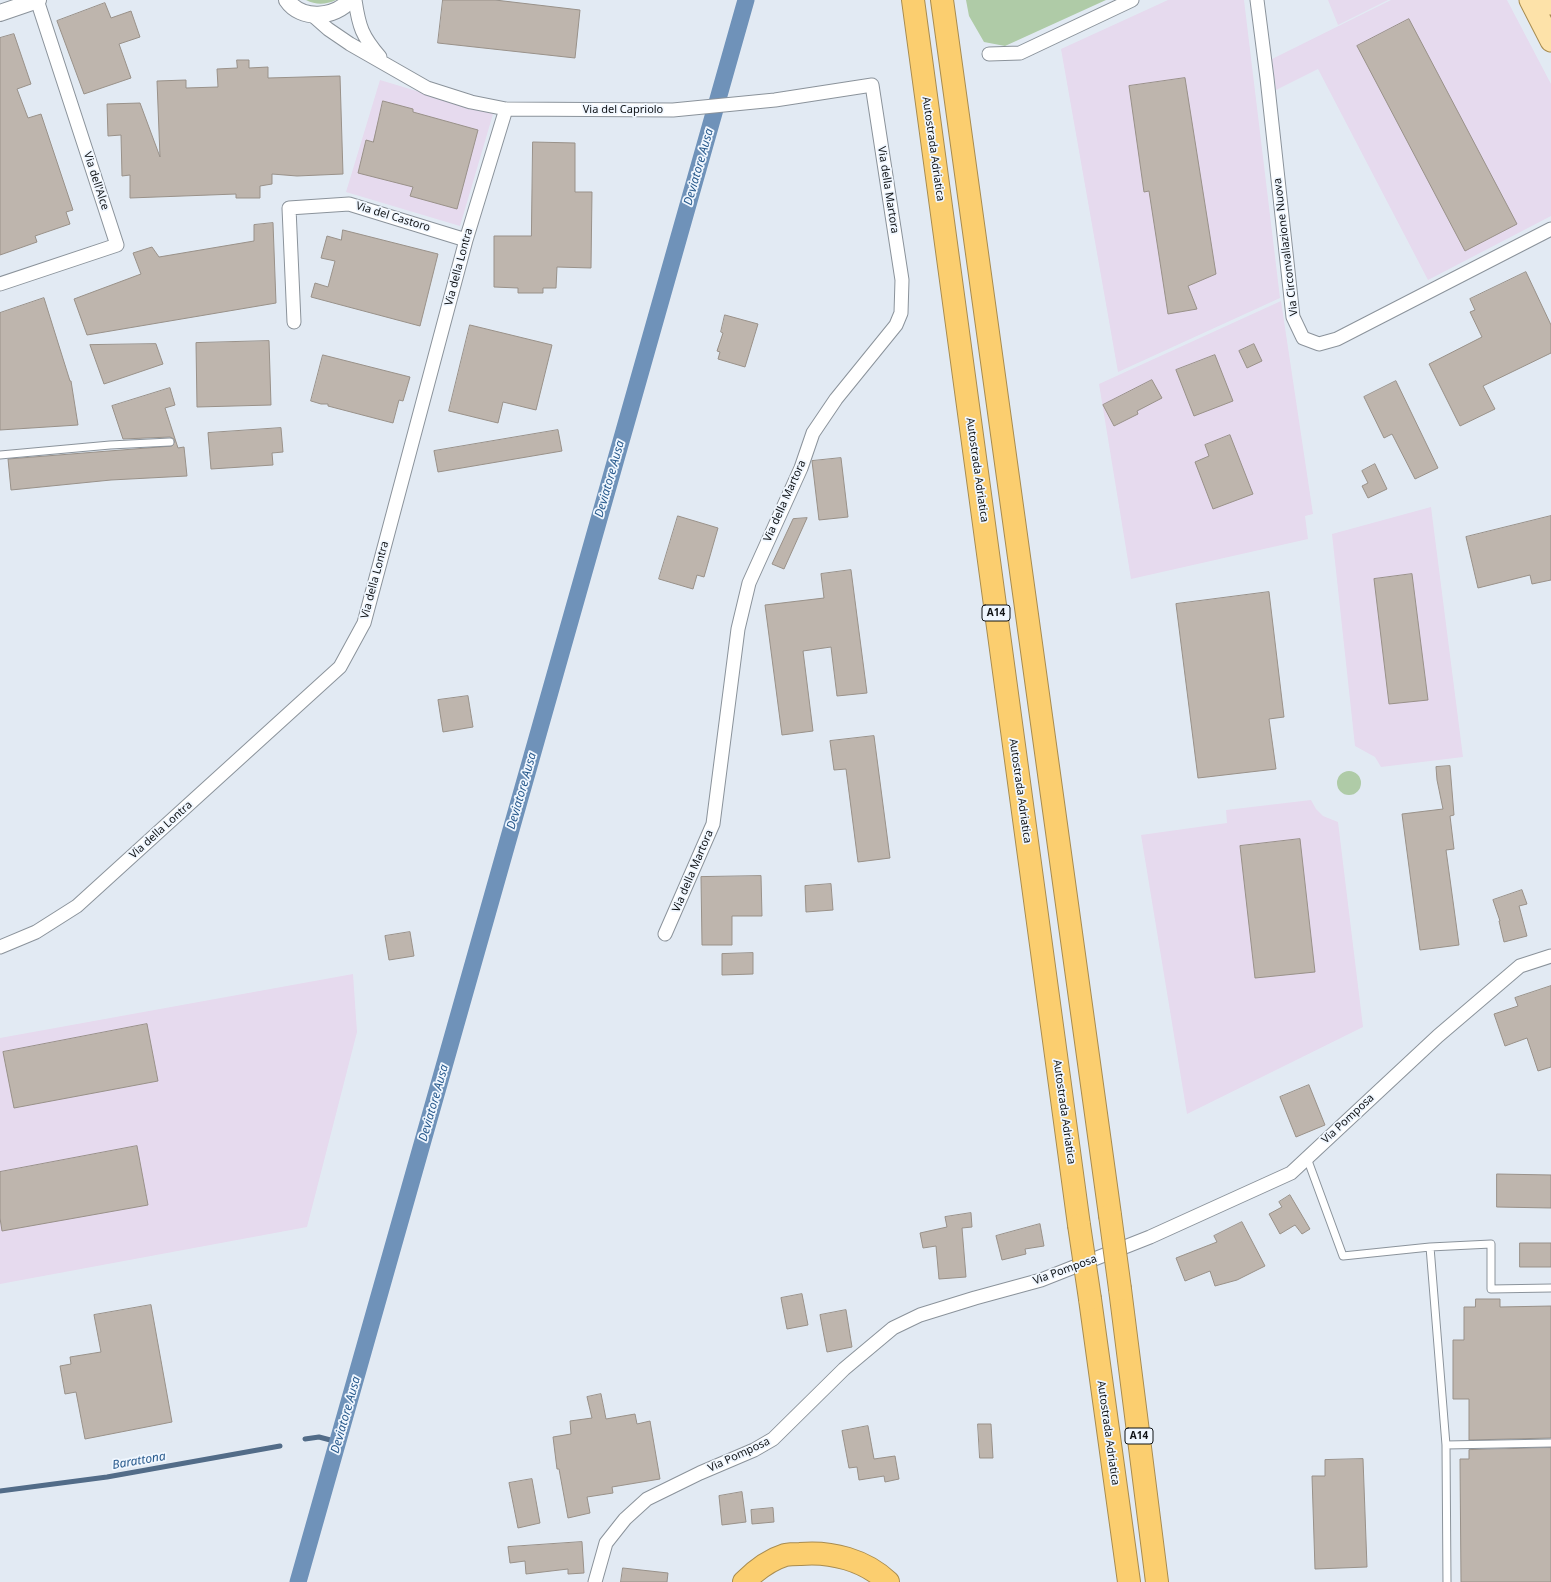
<!DOCTYPE html>
<style>
body{margin:0}
canvas{display:block;background:#e2eaf3}
</style>
<canvas width="1551" height="1582"></canvas>
<script>
const ctx = document.querySelector('canvas').getContext('2d');
ctx.lineJoin = 'round';
function paint(path, color) {
  ctx.fillStyle = color;
  ctx.fill(path, 'evenodd');
}
function stroke(path, color, width, dash) {
  ctx.strokeStyle = color;
  ctx.lineWidth = width;
  ctx.lineCap = dash ? 'butt' : 'round';
  ctx.setLineDash(dash || []);
  ctx.stroke(path);
}
function drawText(font, color, halo, rows, align = 'center') {
  ctx.font = font + ' "Noto Sans",sans-serif';
  ctx.lineWidth = 3.5;
  ctx.setLineDash([]);
  ctx.textBaseline = 'middle';
  ctx.strokeStyle = halo;
  ctx.fillStyle = color;
  for (const [text, x, y, turn = 0] of rows) {
    ctx.save();
    ctx.translate(x, y);
    ctx.rotate((+turn || 0) * Math.PI / 180);
    ctx.textAlign = isNaN(turn) ? turn : align;
    if (halo) ctx.strokeText(text, 0, 0);
    ctx.fillText(text, 0, 0);
    ctx.restore();
  }
}
paint(new Path2D(`
 M 1168,0 L 1244,0 L 1280,298 L 1118,372 L 1061,49 Z
 M 1328,0 L 1388,0 L 1338,25 Z
 M 1391,0 L 1507,0 L 1551,84 L 1551,216 L 1428,280 L 1318,69 L 1276,90 L 1272,59 Z
 M 380,80 L 493,114 L 460,226 L 346,192 Z
 M 1281,301 L 1313,514 L 1305,516 L 1308,539 L 1131,579 L 1099,384 Z
 M 1431,507 L 1463,757 L 1381,767 L 1375,757 L 1355,746 L 1332,534 Z
 M 1311,800 L 1316,809 L 1323,816 L 1338,822 L 1363,1027 L 1187,1114 L 1141,835 L 1227,823 L 1226,810 Z
 M 353,974 L 357,1032 L 307,1227 L 0,1284 L 0,1038 Z`), '#e6daee');
paint(new Path2D(`
 M 306,0 L 336,0 C 325,5 316,5 306,0 Z
 M 966,0 L 1106,0 L 1005,46 L 984,42 L 969,16 Z
 M1337 783a12 12 0 1 1 24 0a12 12 0 1 1-24 0Z`), '#afcba7');
stroke(new Path2D(`
 M 305,1439 L 319,1437 L 338,1442
 M 0,1491 L 107,1477 L 280,1446`), '#526c88', 5);
stroke(new Path2D(`
 M 298,1582 L 746,0`), '#6f92b9', 17);
const building = new Path2D(`
 M 443,0 L 495,0 L 580,10 L 575,58 L 438,43 Z
 M 105,3 L 111,18 L 131,11 L 140,37 L 119,44 L 131,78 L 84,94 L 57,21 Z
 M 1409,19 L 1517,224 L 1465,251 L 1357,46 Z
 M 14,34 L 31,84 L 17,89 L 28,118 L 41,114 L 73,210 L 66,212 L 70,224 L 35,236 L 37,242 L 0,255 L 0,38 Z
 M 237,60 L 249,60 L 249,68 L 268,67 L 268,78 L 340,76 L 343,174 L 297,176 L 272,174 L 272,184 L 260,186 L 260,198 L 236,198 L 236,194 L 130,198 L 130,175 L 122,176 L 121,135 L 108,136 L 107,104 L 140,103 L 160,157 L 157,81 L 186,80 L 186,88 L 218,87 L 217,69 L 237,68 Z
 M 1185,78 L 1216,274 L 1188,286 L 1197,309 L 1168,314 L 1149,191 L 1144,192 L 1129,86 Z
 M 383,101 L 413,109 L 413,112 L 478,130 L 457,209 L 410,196 L 413,187 L 358,173 L 366,140 L 373,142 Z
 M 533,142 L 575,143 L 575,192 L 592,192 L 591,268 L 557,267 L 556,288 L 543,288 L 543,293 L 518,293 L 518,288 L 494,287 L 494,236 L 531,236 Z
 M 273,223 L 276,303 L 87,335 L 74,299 L 141,274 L 133,253 L 152,247 L 159,257 L 254,241 L 254,225 Z
 M 343,230 L 438,254 L 420,326 L 311,297 L 315,283 L 328,287 L 335,261 L 321,258 L 327,236 L 341,240 Z
 M 1526,272 L 1551,325 L 1551,353 L 1483,386 L 1495,409 L 1460,426 L 1429,364 L 1482,337 L 1470,312 L 1475,310 L 1470,299 Z
 M 44,298 L 70,381 L 71,381 L 78,425 L 0,430 L 0,313 Z
 M 725,315 L 758,324 L 745,367 L 718,359 L 720,352 L 717,351 L 723,333 L 721,332 Z
 M 470,325 L 552,345 L 536,410 L 503,402 L 498,423 L 449,411 Z
 M 269,341 L 271,405 L 197,407 L 196,343 Z
 M 156,344 L 163,364 L 104,384 L 90,345 Z
 M 1254,344 L 1262,361 L 1247,368 L 1239,351 Z
 M 323,355 L 410,377 L 403,401 L 399,400 L 393,423 L 328,406 L 328,404 L 321,404 L 311,401 Z
 M 1215,355 L 1233,401 L 1194,416 L 1176,370 Z
 M 1152,380 L 1162,398 L 1137,411 L 1138,414 L 1114,426 L 1103,405 Z
 M 1396,381 L 1438,468 L 1415,479 L 1392,434 L 1384,438 L 1364,397 Z
 M 170,388 L 175,405 L 165,408 L 178,448 L 184,447 L 187,476 L 111,480 L 11,490 L 8,459 L 172,446 L 175,441 L 174,439 L 170,437 L 123,439 L 112,406 Z
 M 281,428 L 283,452 L 272,453 L 273,465 L 211,469 L 208,433 Z
 M 558,430 L 562,451 L 438,472 L 434,451 Z
 M 1230,435 L 1253,494 L 1213,509 L 1195,462 L 1209,456 L 1205,445 Z
 M 841,458 L 848,517 L 819,520 L 812,461 Z
 M 1375,464 L 1387,489 L 1368,498 L 1362,486 L 1368,483 L 1362,471 Z
 M 678,516 L 718,528 L 704,577 L 697,575 L 693,589 L 659,579 Z
 M 1551,516 L 1551,580 L 1532,584 L 1530,575 L 1478,588 L 1466,537 Z
 M 807,518 L 784,569 L 772,564 L 793,519 Z
 M 851,570 L 867,693 L 837,696 L 831,647 L 803,651 L 813,731 L 782,735 L 765,605 L 824,598 L 821,574 Z
 M 1412,574 L 1428,700 L 1389,704 L 1374,579 Z
 M 1269,592 L 1284,717 L 1269,719 L 1276,769 L 1198,778 L 1176,604 Z
 M 468,696 L 473,727 L 443,732 L 438,700 Z
 M 874,736 L 890,858 L 858,862 L 846,769 L 834,770 L 830,741 Z
 M 1450,766 L 1454,815 L 1450,816 L 1454,849 L 1446,850 L 1459,945 L 1420,950 L 1402,814 L 1443,809 L 1437,780 L 1436,767 Z
 M 1300,839 L 1315,972 L 1255,978 L 1240,846 Z
 M 761,876 L 762,916 L 732,916 L 732,945 L 702,945 L 701,877 Z
 M 831,884 L 833,910 L 806,912 L 805,886 Z
 M 1522,890 L 1527,904 L 1519,906 L 1527,936 L 1504,942 L 1499,921 L 1500,921 L 1493,900 Z
 M 410,932 L 414,956 L 389,960 L 385,936 Z
 M 753,953 L 753,974 L 722,975 L 722,954 Z
 M 1551,986 L 1551,1067 L 1538,1071 L 1527,1038 L 1505,1046 L 1494,1014 L 1518,1006 L 1515,998 Z
 M 147,1024 L 158,1081 L 14,1108 L 3,1052 Z
 M 1309,1085 L 1325,1125 L 1296,1137 L 1280,1097 Z
 M 137,1146 L 148,1205 L 2,1231 L 0,1218 L 0,1172 Z
 M 1497,1174 L 1551,1175 L 1551,1208 L 1497,1207 Z
 M 1290,1195 L 1310,1229 L 1302,1234 L 1295,1225 L 1280,1234 L 1269,1214 L 1282,1207 L 1279,1202 Z
 M 971,1213 L 972,1227 L 962,1228 L 966,1277 L 939,1279 L 936,1246 L 923,1248 L 920,1233 L 947,1227 L 945,1217 Z
 M 1242,1222 L 1265,1266 L 1237,1280 L 1215,1286 L 1210,1271 L 1185,1281 L 1176,1258 L 1217,1242 L 1214,1236 Z
 M 1040,1224 L 1044,1246 L 1025,1249 L 1026,1254 L 1002,1260 L 996,1236 Z
 M 1520,1243 L 1551,1243 L 1551,1267 L 1520,1267 Z
 M 802,1294 L 808,1325 L 787,1329 L 781,1298 Z
 M 1476,1299 L 1500,1299 L 1500,1307 L 1551,1306 L 1551,1438 L 1469,1440 L 1469,1399 L 1453,1399 L 1453,1340 L 1464,1340 L 1464,1307 L 1475,1307 Z
 M 151,1305 L 172,1422 L 85,1439 L 76,1392 L 65,1394 L 60,1366 L 71,1364 L 70,1357 L 101,1352 L 94,1315 Z
 M 846,1310 L 852,1347 L 827,1352 L 820,1315 Z
 M 601,1394 L 606,1419 L 635,1414 L 637,1424 L 650,1421 L 660,1479 L 612,1487 L 613,1493 L 587,1497 L 590,1513 L 568,1518 L 559,1469 L 557,1469 L 553,1437 L 571,1434 L 570,1421 L 592,1418 L 587,1397 Z
 M 978,1424 L 991,1424 L 993,1458 L 980,1458 Z
 M 868,1426 L 874,1459 L 895,1456 L 899,1479 L 885,1482 L 884,1476 L 859,1480 L 857,1467 L 849,1468 L 842,1431 Z
 M 1551,1448 L 1551,1582 L 1461,1582 L 1460,1459 L 1469,1459 L 1469,1450 Z
 M 1363,1459 L 1367,1567 L 1315,1569 L 1312,1476 L 1325,1476 L 1325,1460 Z
 M 532,1479 L 540,1523 L 518,1528 L 509,1483 Z
 M 742,1492 L 746,1522 L 722,1525 L 719,1496 Z
 M 773,1508 L 774,1522 L 752,1524 L 751,1510 Z
 M 582,1542 L 584,1573 L 568,1574 L 568,1569 L 526,1574 L 525,1561 L 510,1563 L 508,1547 Z
 M 623,1568 L 668,1573 L 667,1582 L 621,1582 Z`);
paint(building, '#beb5ad');
stroke(building, '#999189', 1);
const service = new Path2D(`
 M 0,455 L 110,445 L 170,442
 M 1307,1158 L 1343,1256 L 1430,1247 L 1491,1244 L 1491,1289 L 1551,1288
 M 1430,1247 L 1446,1445 L 1447,1582
 M 1446,1445 L 1551,1443`);
const minor = new Path2D(`
 M 355,0 C 359,27 362,36 380,57
 M 1257,0 L 1267,78 L 1293,317 L 1303,338 L 1319,344 L 1337,339 L 1551,229
 M 311,14 L 328,29 L 350,44 L 427,88 L 471,102 L 506,109 L 673,110 L 775,100 L 872,85 L 902,280 L 901,313 L 896,325 L 836,399 L 813,433 L 801,468 L 749,583 L 738,629 L 713,824 L 665,934
 M 989,54 L 1020,53 L 1132,0
 M 0,284 L 117,245 L 37,0
 M 294,322 L 289,208 L 349,204 L 466,240
 M 0,947 L 36,932 L 77,906 L 340,667 L 364,623 L 466,240 L 506,109
 M 595,1582 L 606,1543 L 625,1519 L 647,1499 L 700,1473 L 754,1450 L 773,1439 L 844,1369 L 893,1328 L 920,1315 L 975,1298 L 1041,1280 L 1150,1237 L 1291,1173 L 1438,1036 L 1520,966 L 1551,956`);
const tertiary = new Path2D(`
 M 287,0 C 301,21 335,18 350,0
 M 0,13 L 38,0`);
const primary = new Path2D(`
 M 1530,0 L 1551,41
 M 1549,0 L 1551,4`);
const motorway = new Path2D(`
 M 913,0 L 1079,1225
 M 942,0 L 1110,1215
 M 1120,1289 L 1157,1582
 M 1090,1299 L 1129,1582
 M 744,1582 C 756,1570 769,1560 785,1555 C 790,1554 795,1554 800,1554 C 831,1551 865,1560 888,1582`);
stroke(service, '#8b939b', 9);
stroke(minor, '#8b939b', 15);
stroke(tertiary, '#8b939b', 18);
stroke(primary, '#a88c50', 23);
stroke(motorway, '#a88c50', 24);
stroke(service, '#fff', 7);
stroke(minor, '#fff', 13);
stroke(tertiary, '#fff', 16);
stroke(primary, '#fde2a9', 21);
stroke(motorway, '#fbce6f', 22);
const motorwayBridge = new Path2D(`
 M 1110,1215 L 1120,1289
 M 1079,1225 L 1090,1299`);
stroke(motorwayBridge, '#a88c50', 24, []);
stroke(motorwayBridge, '#fbce6f', 22);
for (const [x, y, w] of [
 [996,613,28],
 [1139,1436,28]
]) {
  const box = new Path2D();
  box.roundRect(x - w / 2, y - 8, w, 16, 3);
  ctx.fillStyle = '#f0f7ff';
  ctx.fill(box);
  stroke(box, '#0f1215', 1);
}
drawText('bold 10px', '#0f1215', null, [
 ["A14",996,613],
 ["A14",1139,1436]
]);
drawText('11px', '#0f1215', '#f0f7ff', [
 ["Via del Capriolo",623,110],
 ["Autostrada Adriatica",933,149,82],
 ["Via dell'Alce",96,181,72],
 ["Via della Martora",888,190,81],
 ["Via del Castoro",393,217,17],
 ["Via Circonvallazione Nuova",1286,247,-97],
 ["Via della Lontra",459,267,-75],
 ["Autostrada Adriatica",977,470,82],
 ["Via della Martora",785,501,-66],
 ["Via della Lontra",375,580,-75],
 ["Autostrada Adriatica",1020,791,82],
 ["Via della Lontra",161,830,-42],
 ["Via della Martora",693,871,-67],
 ["Autostrada Adriatica",1064,1112,82],
 ["Via Pomposa",1348,1119,-43],
 ["Via Pomposa",1065,1270,-20],
 ["Autostrada Adriatica",1108,1433,82],
 ["Via Pomposa",739,1455,-25]
]);
drawText('italic 12px', '#27598c', '#f0f7ff', [
 ["Deviatore Ausa",699,167,-74],
 ["Deviatore Ausa",610,479,-74],
 ["Deviatore Ausa",522,791,-74],
 ["Deviatore Ausa",434,1103,-74],
 ["Deviatore Ausa",346,1415,-74],
 ["Barattona",139,1461,-10]
]);
</script>
